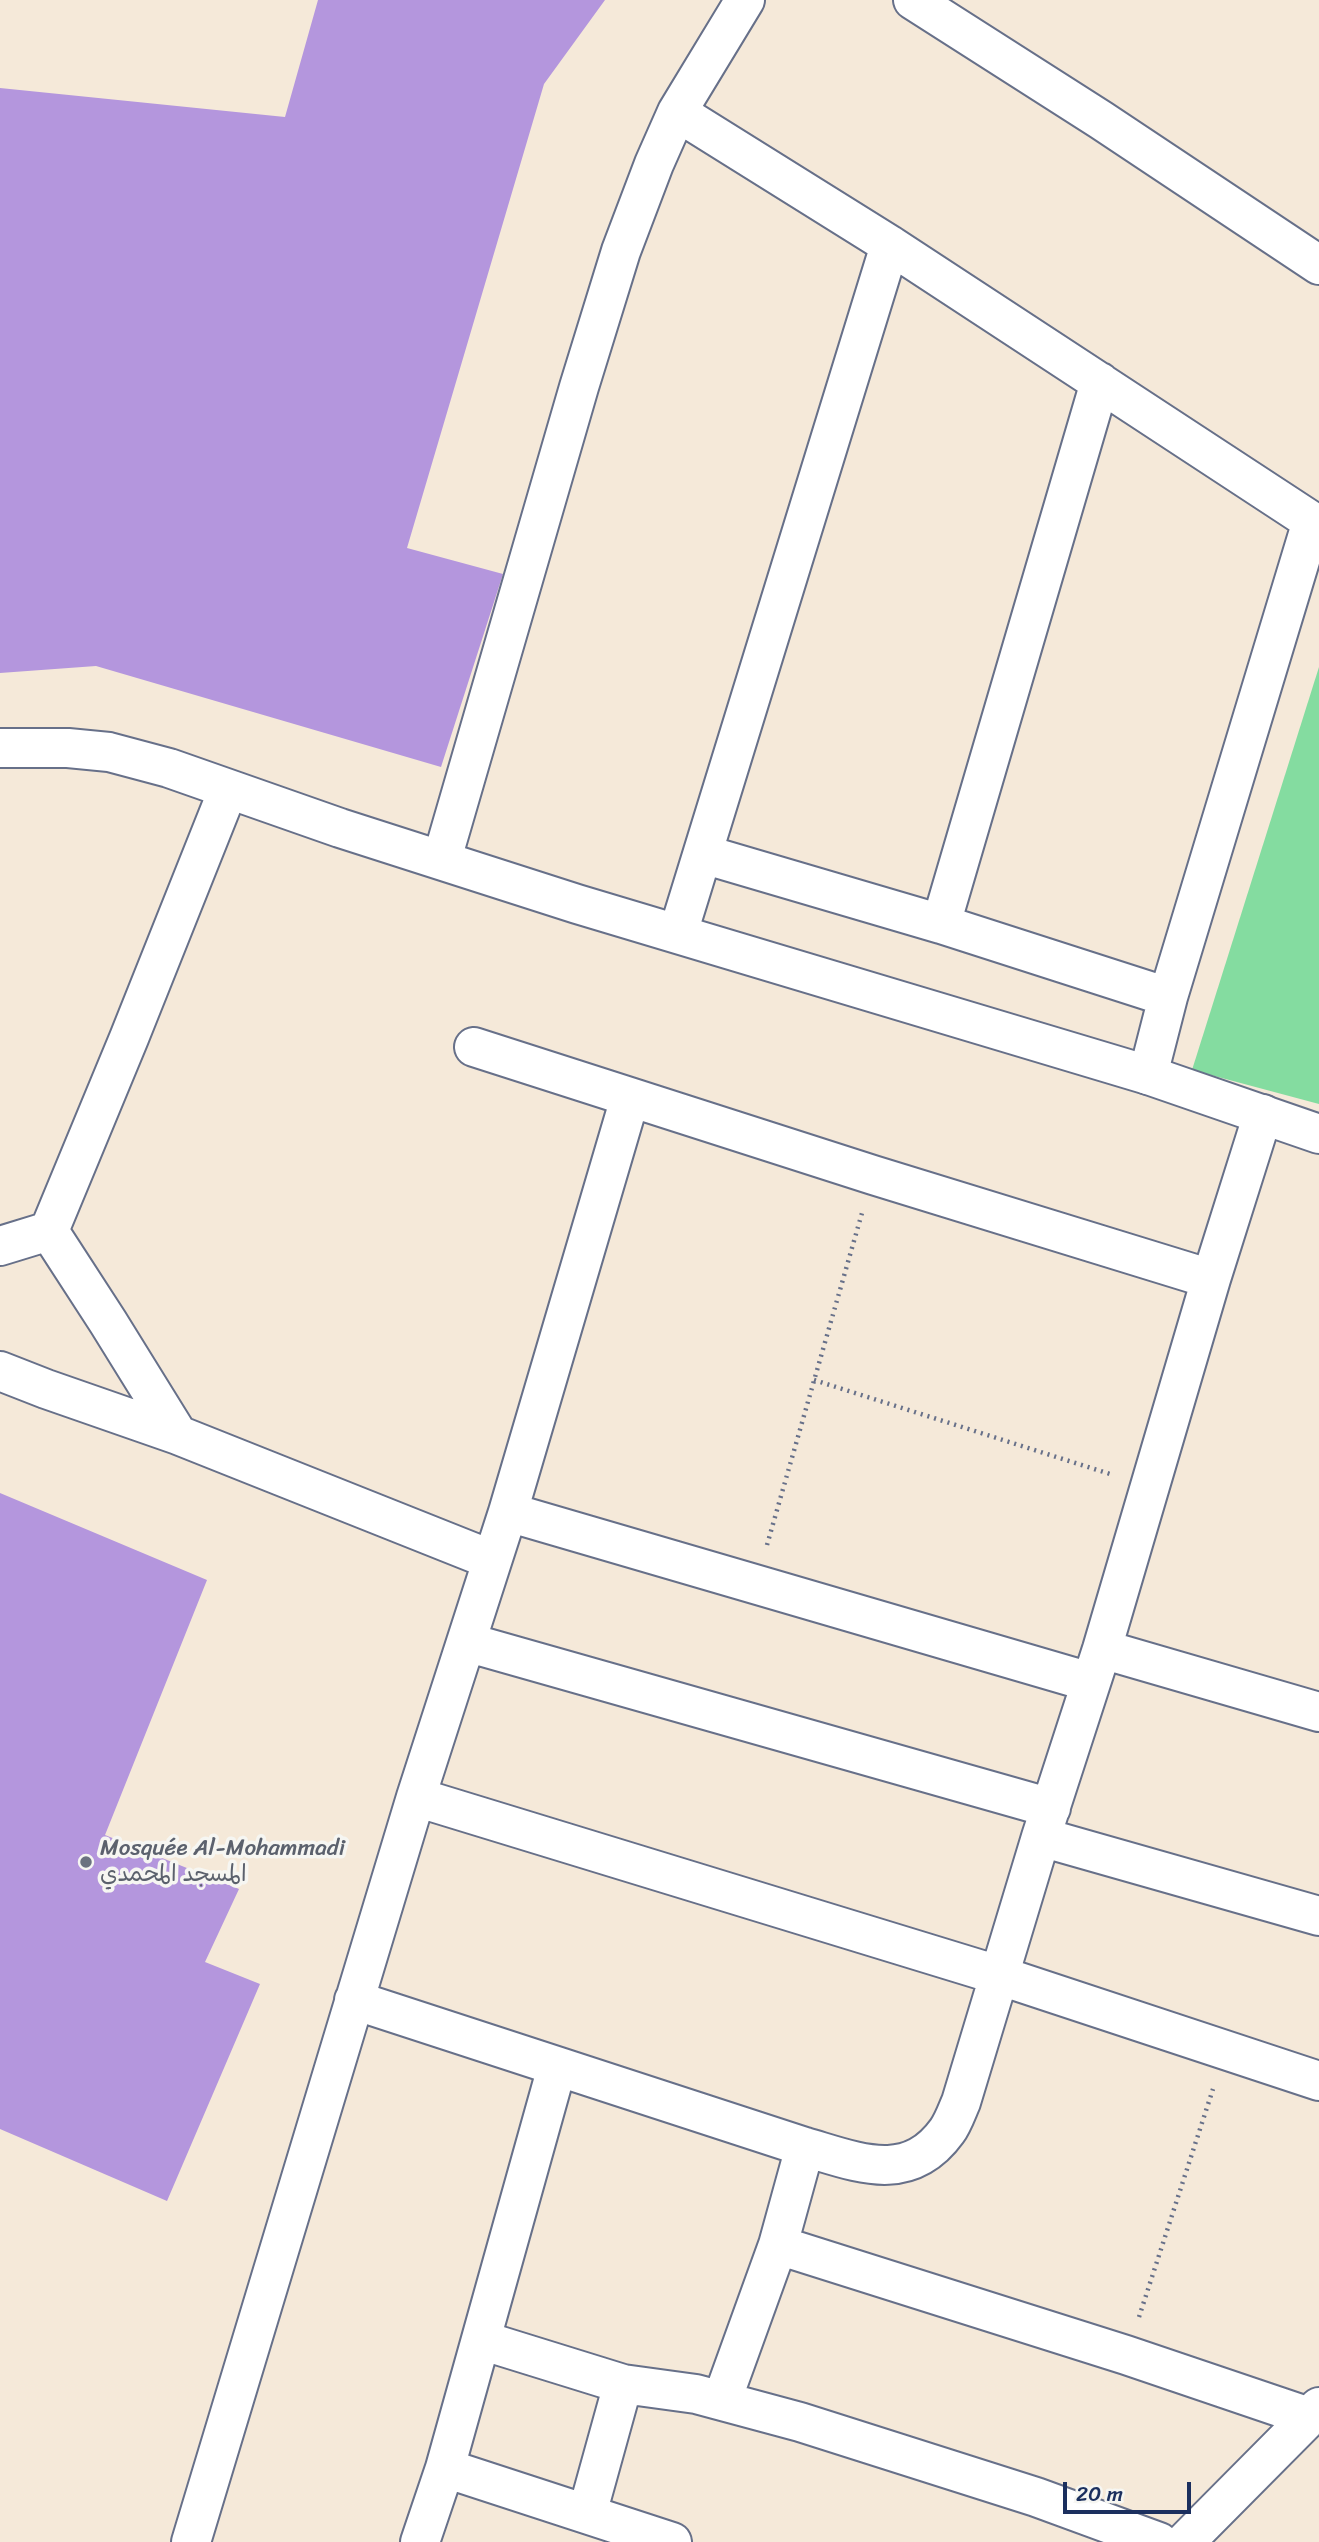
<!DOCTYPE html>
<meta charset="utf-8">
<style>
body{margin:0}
#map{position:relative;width:1319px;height:2542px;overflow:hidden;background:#f5e9d9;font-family:Sriracha,sans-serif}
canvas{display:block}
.scale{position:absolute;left:1063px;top:2482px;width:128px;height:32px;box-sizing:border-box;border:4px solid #1b2f5e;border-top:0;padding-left:9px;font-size:21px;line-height:24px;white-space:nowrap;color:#1b2f5e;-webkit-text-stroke:5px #f6f6f2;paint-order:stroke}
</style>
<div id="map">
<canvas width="1319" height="2542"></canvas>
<div class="scale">20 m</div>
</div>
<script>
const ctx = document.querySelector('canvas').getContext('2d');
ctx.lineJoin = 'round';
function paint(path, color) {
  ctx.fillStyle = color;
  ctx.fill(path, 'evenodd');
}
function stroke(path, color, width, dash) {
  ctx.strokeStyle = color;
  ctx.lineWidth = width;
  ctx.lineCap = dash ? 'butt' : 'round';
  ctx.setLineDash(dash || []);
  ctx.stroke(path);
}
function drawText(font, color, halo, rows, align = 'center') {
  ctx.font = font + ' Sriracha,"Playpen Sans Arabic",sans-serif';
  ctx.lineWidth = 7;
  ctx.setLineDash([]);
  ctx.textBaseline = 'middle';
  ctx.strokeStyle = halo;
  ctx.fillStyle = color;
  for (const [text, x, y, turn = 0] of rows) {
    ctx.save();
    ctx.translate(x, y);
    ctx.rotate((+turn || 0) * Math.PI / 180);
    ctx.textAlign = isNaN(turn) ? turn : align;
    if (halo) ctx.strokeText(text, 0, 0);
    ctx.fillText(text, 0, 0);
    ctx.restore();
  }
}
paint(new Path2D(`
 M 1319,667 L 1319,1104 L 1192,1070 Z`), '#84dca0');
paint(new Path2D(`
 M 318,0 L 605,0 L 544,84 L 407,548 L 503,574 L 441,767 L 96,666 L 0,673 L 0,88 L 285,117 Z
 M 0,1493 L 207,1580 L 105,1835 L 239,1889 L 205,1962 L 260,1984 L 167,2201 L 0,2129 Z`), '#b496dd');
const street = new Path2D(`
 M 913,0 L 1101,120 L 1319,265
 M 677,112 L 890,245 L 1319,526
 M 703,854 L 941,924 L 1168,997
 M 442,859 L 579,387 L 621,251 L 654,164 L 677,112 L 745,0
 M 941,924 L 1100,382
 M 678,933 L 890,245
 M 474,1047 L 873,1175 L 1211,1279
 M 1148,1075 L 1168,997 L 1312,521
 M 0,1246 L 49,1231
 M 0,1371 L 46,1389 L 178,1435 L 492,1560
 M 178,1435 L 108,1322 L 49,1231 L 129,1038 L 228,790
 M 508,1512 L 1090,1682
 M 466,1642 L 1051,1808
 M 1102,1649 L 1319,1712
 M 416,1797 L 998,1975 L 1319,2081
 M 1041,1837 L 1319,1916
 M 354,2000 L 805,2147 C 857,2162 908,2185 947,2131 C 953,2123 957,2111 961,2102 L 1041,1837 L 1102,1649 L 1211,1279 L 1263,1114
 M 778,2245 L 1126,2355 L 1309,2417
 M 481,2340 L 623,2384 L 696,2394 L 800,2422 L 1036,2497 L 1159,2542
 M 722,2400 L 778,2245 L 805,2147
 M 445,2468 L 672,2542
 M 587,2514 L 623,2384
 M 191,2542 L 416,1797 L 508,1512 L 630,1098
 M 420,2542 L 445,2468 L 557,2067
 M 1185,2542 L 1319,2407`);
const secondary = new Path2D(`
 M 0,748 L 68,748 L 109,752 L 169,768 L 340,828 L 577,904 L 1148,1075 L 1319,1134`);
stroke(street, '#677089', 42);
stroke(secondary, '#677089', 42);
stroke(new Path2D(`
 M 814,1380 L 1110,1474
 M 767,1545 L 862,1213
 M 1139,2317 L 1213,2089`), '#677089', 4.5, [2, 5]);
stroke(street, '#fff', 38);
stroke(secondary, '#fff', 38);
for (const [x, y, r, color] of [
 [86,1862,7,"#6b7280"]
]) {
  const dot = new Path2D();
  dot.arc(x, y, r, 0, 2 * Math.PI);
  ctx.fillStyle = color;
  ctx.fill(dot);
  stroke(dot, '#f6f6f2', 2.5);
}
drawText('23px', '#5b616d', '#f6f6f2', [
 ["Mosquée Al-Mohammadi",100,1849],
 ["المسجد المحمدي",100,1875]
], 'left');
</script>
